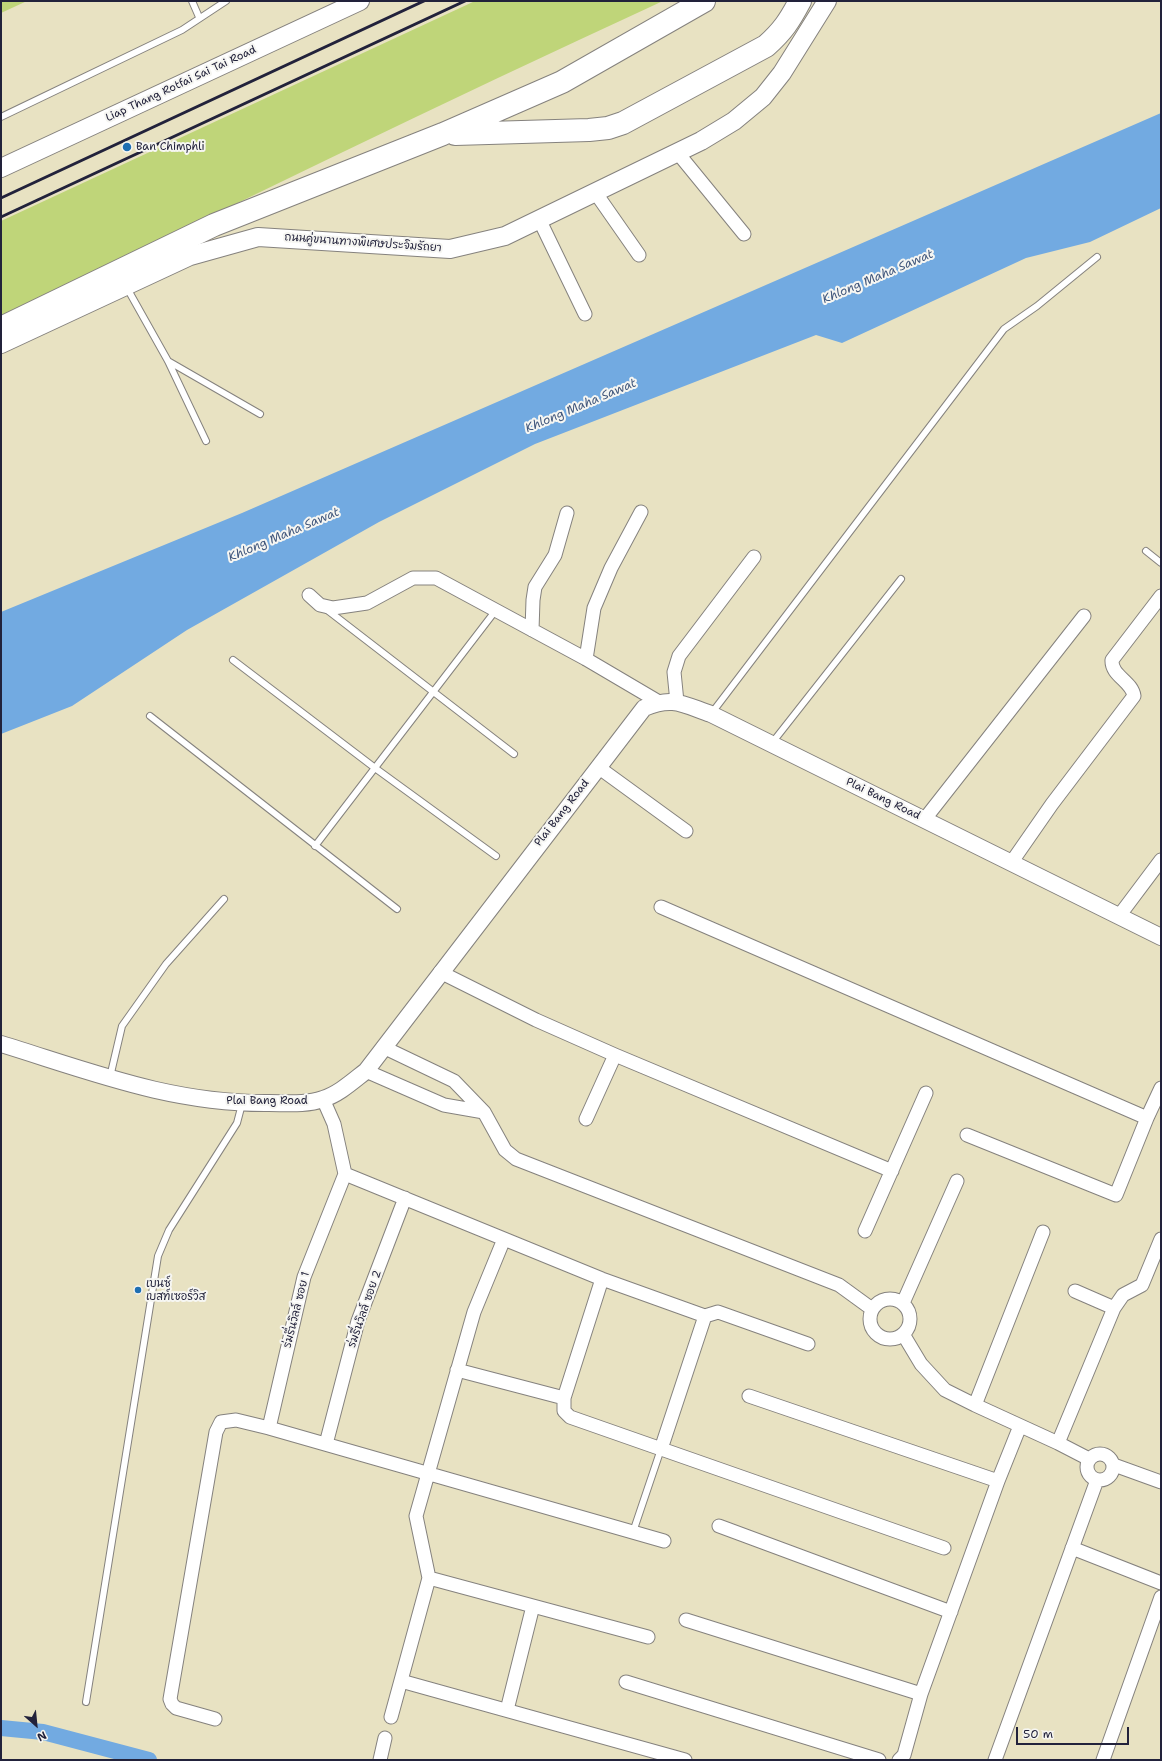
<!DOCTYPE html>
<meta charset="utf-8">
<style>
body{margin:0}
#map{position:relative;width:1162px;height:1761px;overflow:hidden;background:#e8e2c2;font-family:"Shantell Sans",sans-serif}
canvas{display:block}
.frame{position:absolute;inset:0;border:2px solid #22223b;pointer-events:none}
.north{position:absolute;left:16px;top:1705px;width:40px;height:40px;-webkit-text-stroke:3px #f6f6f2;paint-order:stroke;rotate:153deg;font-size:11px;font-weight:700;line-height:16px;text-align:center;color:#22223b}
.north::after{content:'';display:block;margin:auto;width:14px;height:18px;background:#22223b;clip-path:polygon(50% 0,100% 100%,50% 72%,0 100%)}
.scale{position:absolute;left:1016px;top:1727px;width:113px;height:18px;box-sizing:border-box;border:2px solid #22223b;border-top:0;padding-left:5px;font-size:12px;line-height:14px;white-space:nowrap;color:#22223b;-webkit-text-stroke:3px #f6f6f2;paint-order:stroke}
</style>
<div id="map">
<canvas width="1162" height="1761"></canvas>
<div class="frame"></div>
<div class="north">N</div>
<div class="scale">50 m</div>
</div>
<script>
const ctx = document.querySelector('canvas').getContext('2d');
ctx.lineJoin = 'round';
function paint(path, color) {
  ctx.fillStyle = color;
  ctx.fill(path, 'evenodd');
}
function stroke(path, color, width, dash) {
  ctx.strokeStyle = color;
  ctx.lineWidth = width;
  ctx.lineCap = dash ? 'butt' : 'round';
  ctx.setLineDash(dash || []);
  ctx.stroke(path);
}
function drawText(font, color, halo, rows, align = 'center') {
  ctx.font = font + ' "Shantell Sans","Playpen Sans Thai",sans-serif';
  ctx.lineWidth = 4;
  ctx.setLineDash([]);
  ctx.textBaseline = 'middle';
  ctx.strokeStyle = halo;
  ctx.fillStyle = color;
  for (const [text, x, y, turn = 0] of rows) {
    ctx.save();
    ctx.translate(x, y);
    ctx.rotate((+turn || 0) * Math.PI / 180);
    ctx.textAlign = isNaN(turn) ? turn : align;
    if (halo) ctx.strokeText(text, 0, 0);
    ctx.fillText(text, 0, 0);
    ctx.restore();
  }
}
paint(new Path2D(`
 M 1,1 L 27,1 L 1,13 Z
 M 475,1 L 663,1 C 440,104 220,210 1,320 L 1,221 Z`), '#bfd579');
paint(new Path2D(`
 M 1161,113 L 1161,208 L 1090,242 L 1026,258 L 842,343 L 816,335 L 535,444 L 379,522 L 187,630 L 72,706 L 1,734 L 1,612 L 242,513 Z`), '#72aae1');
stroke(new Path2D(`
 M 1,1728 L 43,1732 L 149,1760`), '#72aae1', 16);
const service = new Path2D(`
 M 192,1 L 199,17
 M 1,117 L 182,30 L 226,1
 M 127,288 L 168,361 L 206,441
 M 168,361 L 260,414
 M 1146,551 L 1161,563
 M 326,609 L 514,754
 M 233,660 L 375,768 L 496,856
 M 711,714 L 1004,329 L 1037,306 L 1097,257
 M 150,716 L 397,909
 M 772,743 L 901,579
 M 315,846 L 496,610
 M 110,1077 L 122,1026 L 166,964 L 224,899
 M 633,1532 L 661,1449
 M 86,1702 L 158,1256 L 169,1230 L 237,1123 L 242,1104`);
const minor = new Path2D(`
 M 677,152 L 744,234
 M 595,192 L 639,255
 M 539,219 L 585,314
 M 309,595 L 320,605 L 333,608 L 367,603 L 413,578 L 436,578 L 586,659 L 659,702
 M 532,630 L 533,600 L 535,587 L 555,555 L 567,513
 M 586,659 L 594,608 L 611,568 L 641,512
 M 677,702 L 674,672 L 679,656 L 754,557
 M 598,767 L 686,831
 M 924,820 L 1084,616
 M 1011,863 L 1052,804 L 1134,696 C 1132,681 1111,676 1112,660 L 1161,596
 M 661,907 L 1147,1118
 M 1119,916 L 1161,860
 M 440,972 L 536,1020 L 615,1055 L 892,1171
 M 383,1047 L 454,1081 L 484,1112 L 505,1150 L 516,1159 L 839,1285 L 872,1309
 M 366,1071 L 444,1105 L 484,1112
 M 323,1099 L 334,1124 L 345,1174
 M 586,1119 L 615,1055
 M 967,1135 L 1116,1195 L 1147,1118 L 1161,1088
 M 345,1174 L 602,1279 L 705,1316 L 718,1312 L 808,1344
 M 865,1231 L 926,1093
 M 602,1279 L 564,1398 L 564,1411 L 570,1417 L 944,1548
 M 1075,1291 L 1114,1308
 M870 1319a20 20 0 1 1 40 0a20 20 0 1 1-40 0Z
 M 903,1303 L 957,1181
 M 903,1334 L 921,1364 L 945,1390 L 975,1405 L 1058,1443 L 1089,1459
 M 457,1370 L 564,1398
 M 749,1396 L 998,1481
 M 975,1405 L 1043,1232
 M 269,1428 L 304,1277 L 345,1174
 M 1058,1443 L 1114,1308 L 1123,1295 L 1142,1285 L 1161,1239
 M 326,1444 L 358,1321 L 405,1198
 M 661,1449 L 705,1316
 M1087 1467a13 13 0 1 1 26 0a13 13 0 1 1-26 0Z
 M 1114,1465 L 1161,1482
 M 719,1526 L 951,1612
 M 1072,1548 L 1161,1583
 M 429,1578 L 648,1637
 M 686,1620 L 921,1694
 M 401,1681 L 685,1760
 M 626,1682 L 879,1760
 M 507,1710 L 533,1606
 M 391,1717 L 429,1578 L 416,1516 L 474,1312 L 504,1239
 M 215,1719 L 176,1708 L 172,1704 L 170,1699 L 216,1432 L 221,1422 L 236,1420 L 269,1428 L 664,1541
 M 380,1760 L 385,1738
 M 899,1760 L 904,1755 L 921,1694 L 998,1481 L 1020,1426
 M 995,1760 L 1097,1480
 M 1103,1760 L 1161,1597`);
const tertiary = new Path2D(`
 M 1,1044 C 92,1072 172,1104 269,1103 C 287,1103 306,1105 323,1099 C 339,1094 353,1081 366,1071 L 644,708 C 673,696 682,704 711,714 L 1161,937`);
const secondary = new Path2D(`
 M 1,168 L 360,1
 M 1,344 L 190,256 L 258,237 L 450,249 L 505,236 L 701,141 L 734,121 L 763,97 L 782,73 L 827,1`);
const motorway = new Path2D(`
 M 455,134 L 589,130 L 608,128 L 623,123 L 766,46 C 783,31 790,20 800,1
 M 1,328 L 214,225 L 443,134 L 562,82 L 704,1`);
stroke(service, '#85827e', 8);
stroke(minor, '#85827e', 15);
stroke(tertiary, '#85827e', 18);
stroke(secondary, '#85827e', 20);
stroke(motorway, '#85827e', 24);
stroke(service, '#fff', 6);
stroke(minor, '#fff', 13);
stroke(tertiary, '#fff', 16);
stroke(secondary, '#fff', 18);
stroke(motorway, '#fff', 22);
stroke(new Path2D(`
 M 1,198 L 424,1
 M 1,217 L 465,1`), '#22223b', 3);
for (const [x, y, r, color] of [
 [127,147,5,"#1f6fb2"],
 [138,1290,4,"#1f6fb2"]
]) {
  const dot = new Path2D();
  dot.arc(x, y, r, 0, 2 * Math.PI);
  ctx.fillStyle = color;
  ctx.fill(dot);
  stroke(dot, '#f6f6f2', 1.5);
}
drawText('11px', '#22223b', '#f6f6f2', [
 ["Liap Thang Rotfai Sai Tai Road",181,84,-25],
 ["ถนนคู่ขนานทางพิเศษประจิมรัถยา",363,243,4],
 ["Plai Bang Road",883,799,26],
 ["Plai Bang Road",562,813,-52],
 ["Plai Bang Road",267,1101],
 ["ร่มรื่นวิลล์ ซอย 2",365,1309,-71],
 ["ร่มรื่นวิลล์ ซอย 1",297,1310,-76]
]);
drawText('11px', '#22223b', '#f6f6f2', [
 ["Ban Chimphli",136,147],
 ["เบนซ์",146,1284],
 ["เบสท์เซอร์วิส",146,1297]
], 'left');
drawText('italic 12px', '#42587d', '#f6f6f2', [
 ["Khlong Maha Sawat",878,277,-23],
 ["Khlong Maha Sawat",581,406,-23],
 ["Khlong Maha Sawat",284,535,-23]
]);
</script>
